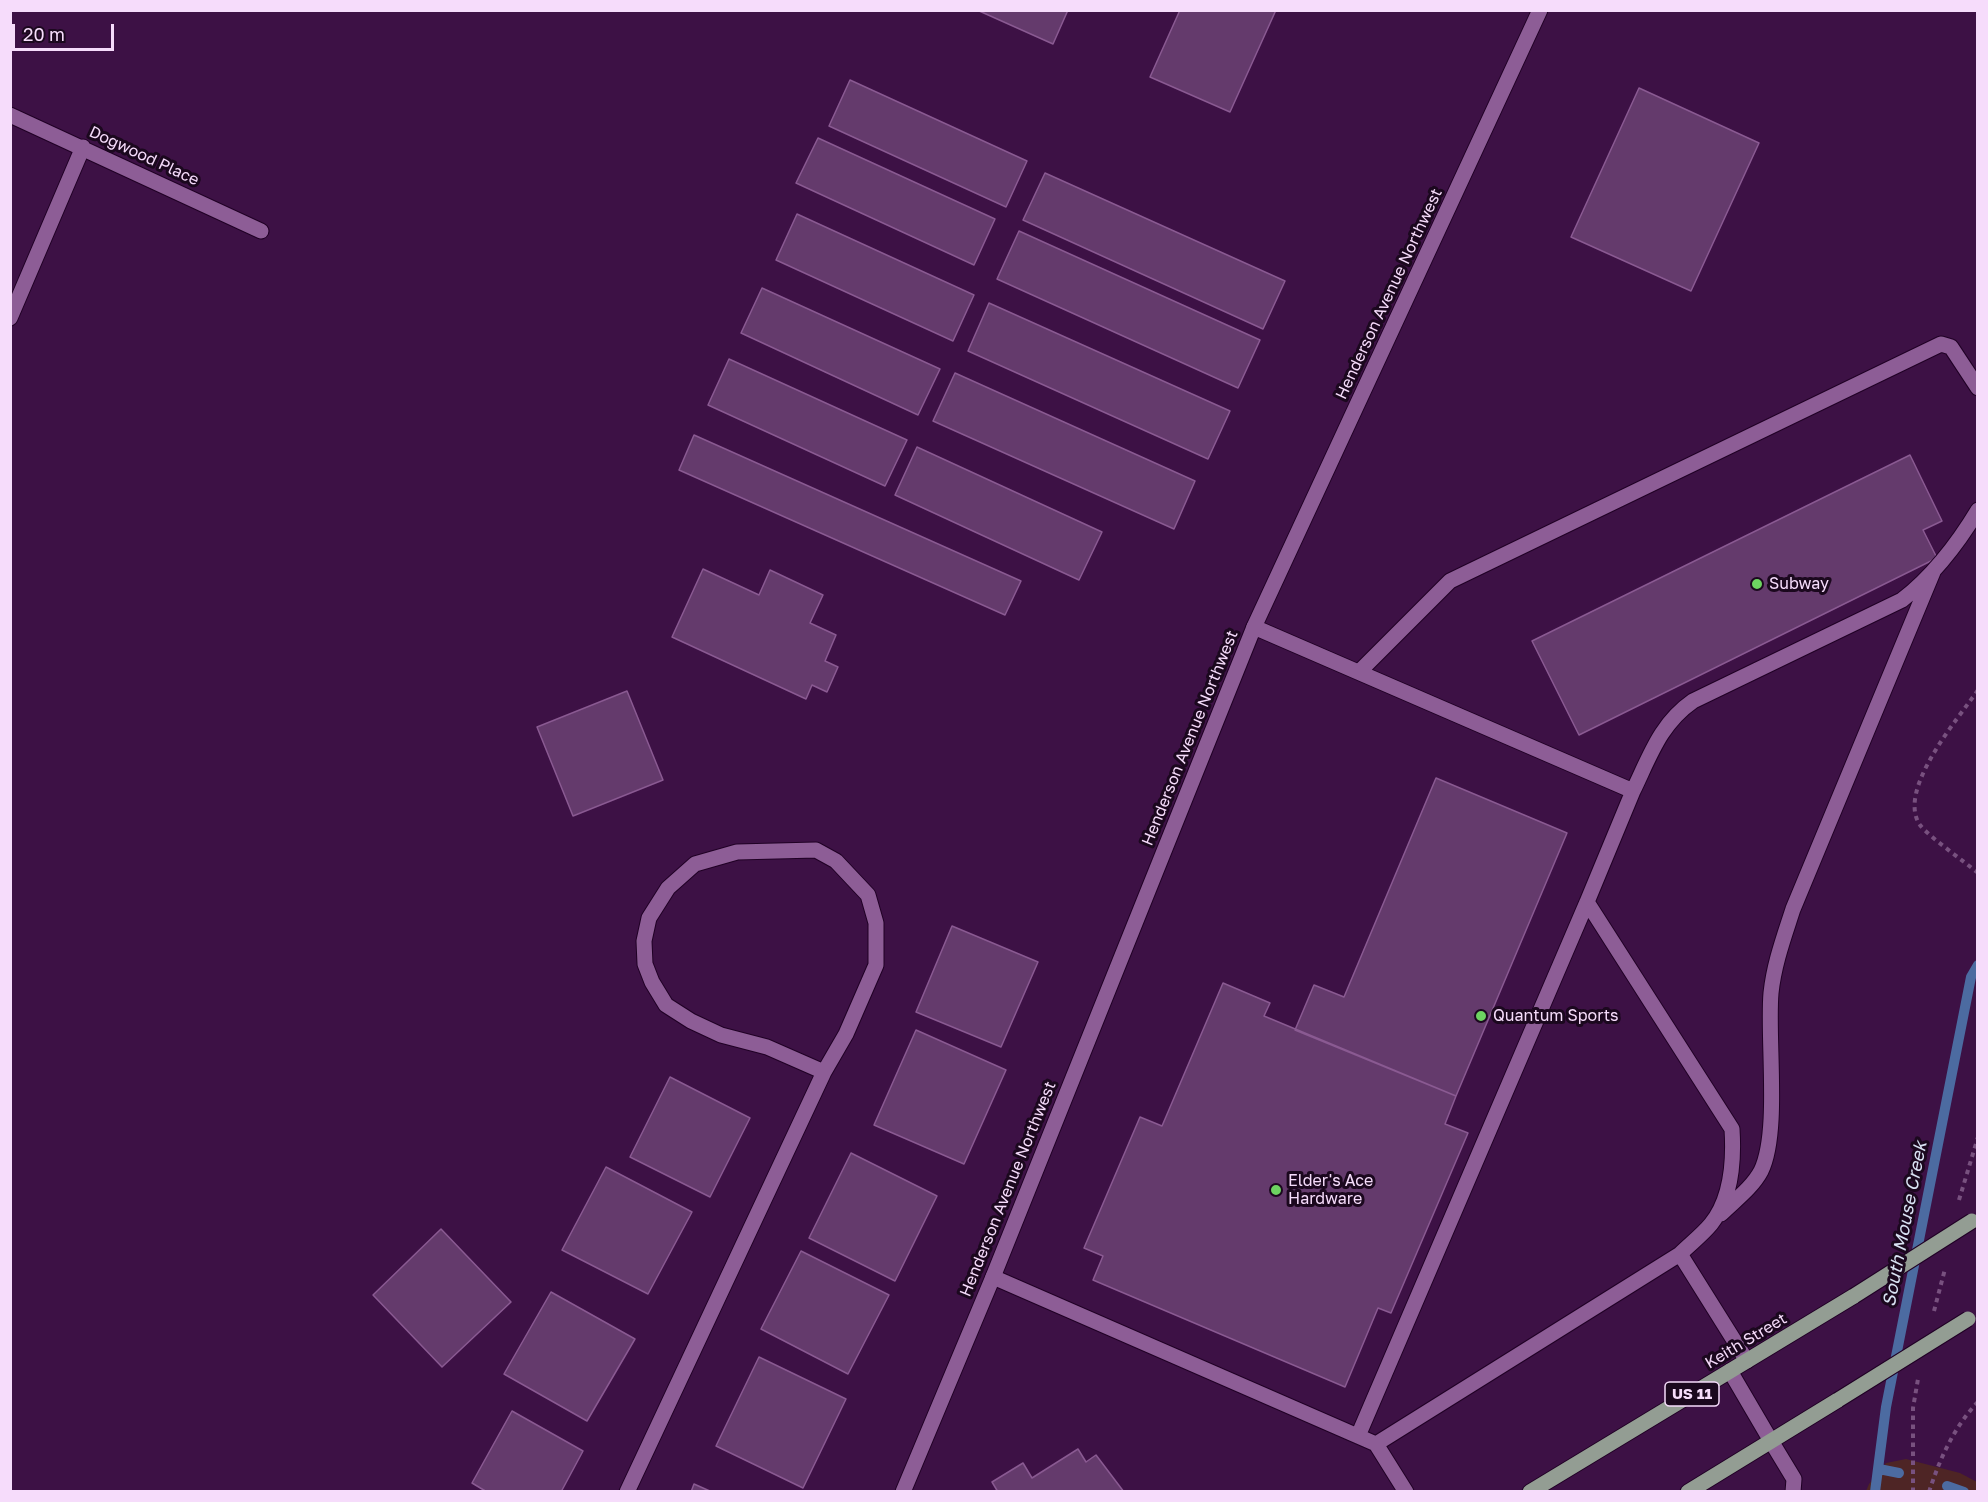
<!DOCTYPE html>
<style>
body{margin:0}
#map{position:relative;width:1988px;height:1502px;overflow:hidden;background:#3d1145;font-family:"Golos Text",sans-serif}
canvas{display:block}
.frame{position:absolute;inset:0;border:12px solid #f6dcfb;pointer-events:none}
.scale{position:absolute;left:12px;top:24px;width:102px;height:27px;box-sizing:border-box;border:3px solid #f6dcfb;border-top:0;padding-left:8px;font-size:18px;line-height:21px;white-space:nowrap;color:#f6dcfb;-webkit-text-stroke:4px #1b081e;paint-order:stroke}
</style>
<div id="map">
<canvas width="1988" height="1502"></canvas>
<div class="frame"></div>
<div class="scale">20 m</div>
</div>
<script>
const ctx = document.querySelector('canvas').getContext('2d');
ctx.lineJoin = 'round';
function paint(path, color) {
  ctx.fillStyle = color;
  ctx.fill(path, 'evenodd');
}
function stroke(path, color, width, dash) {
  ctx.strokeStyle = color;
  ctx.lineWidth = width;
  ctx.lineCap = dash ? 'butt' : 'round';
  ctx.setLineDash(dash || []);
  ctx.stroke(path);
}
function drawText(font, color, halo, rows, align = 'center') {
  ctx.font = font + ' "Golos Text",sans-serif';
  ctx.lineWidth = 6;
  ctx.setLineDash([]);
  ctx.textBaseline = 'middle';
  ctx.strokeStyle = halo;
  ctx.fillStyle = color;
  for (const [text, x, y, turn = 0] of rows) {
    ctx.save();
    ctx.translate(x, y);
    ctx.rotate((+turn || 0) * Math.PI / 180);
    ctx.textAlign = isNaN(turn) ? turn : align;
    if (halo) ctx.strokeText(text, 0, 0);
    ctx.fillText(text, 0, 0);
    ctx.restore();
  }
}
paint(new Path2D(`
 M 1906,1459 L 1960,1473 L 1977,1482 L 1977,1491 L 1866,1491 L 1869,1484 L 1886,1463 Z`), '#4e2525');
stroke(new Path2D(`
 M 1879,1469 L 1899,1473
 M 1947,1486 L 1964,1492
 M 1875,1492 L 1886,1407 L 1971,977 L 1978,965`), '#4c6ba1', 10);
const building = new Path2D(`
 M 977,10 L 1068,10 L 1053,44 Z
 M 1180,10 L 1276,10 L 1230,112 L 1150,77 Z
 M 850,80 L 1027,161 L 1006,207 L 829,126 Z
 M 1639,88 L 1759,143 L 1691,291 L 1571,237 Z
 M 818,138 L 995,219 L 974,265 L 796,183 Z
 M 1045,173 L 1285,281 L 1263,329 L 1023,220 Z
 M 797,214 L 974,295 L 953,341 L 776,260 Z
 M 1019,231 L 1260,340 L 1238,388 L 997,279 Z
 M 762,288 L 940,369 L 918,415 L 741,333 Z
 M 989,303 L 1230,411 L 1208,459 L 968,351 Z
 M 729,359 L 907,440 L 885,486 L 708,405 Z
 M 955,373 L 1195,481 L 1174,529 L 933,421 Z
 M 694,435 L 1021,581 L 1005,615 L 679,470 Z
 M 917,447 L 1102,532 L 1079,580 L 895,495 Z
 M 1910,455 L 1942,521 L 1923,530 L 1937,558 L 1579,735 L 1532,641 Z
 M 703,569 L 759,595 L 770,570 L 823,595 L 810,623 L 836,635 L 825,661 L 838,667 L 827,692 L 812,685 L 806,699 L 672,637 Z
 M 627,691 L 663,780 L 573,816 L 537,727 Z
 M 1436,778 L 1567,833 L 1456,1096 L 1295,1030 L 1314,985 L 1344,997 Z
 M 952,926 L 1038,962 L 1001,1047 L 916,1012 Z
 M 1223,983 L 1270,1003 L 1264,1016 L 1456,1096 L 1445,1124 L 1468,1133 L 1391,1313 L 1378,1308 L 1345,1387 L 1093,1280 L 1103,1256 L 1084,1248 L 1140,1117 L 1162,1126 Z
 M 916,1030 L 1006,1070 L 964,1164 L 874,1125 Z
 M 670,1077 L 750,1118 L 710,1197 L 630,1157 Z
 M 851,1153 L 937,1196 L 895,1281 L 809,1238 Z
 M 606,1167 L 692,1212 L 648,1294 L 562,1250 Z
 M 441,1229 L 511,1302 L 442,1367 L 373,1295 Z
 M 801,1251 L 889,1295 L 848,1374 L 761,1329 Z
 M 551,1292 L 635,1339 L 587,1421 L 504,1374 Z
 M 759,1357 L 846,1399 L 803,1488 L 716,1446 Z
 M 512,1411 L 583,1451 L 561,1492 L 487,1492 L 472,1483 Z
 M 1078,1449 L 1086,1462 L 1096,1455 L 1124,1492 L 998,1492 L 992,1482 L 1023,1463 L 1032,1478 Z
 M 694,1484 L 712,1492 L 691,1492 Z`);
paint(building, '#643a6c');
stroke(building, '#8a5a92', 1.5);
const lane = new Path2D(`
 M 1254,627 L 1633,791 L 1587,902
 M 1359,672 L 1450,581 L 1941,344 L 1951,347 L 1978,388
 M 1633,791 C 1650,756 1660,724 1693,701 L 1902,600 C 1934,575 1957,545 1978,510
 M 1721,1214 C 1734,1201 1752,1188 1761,1171 C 1780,1132 1767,1039 1771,993 C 1774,964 1784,937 1793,909 L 1933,572
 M 993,1277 L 1376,1444 L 1406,1492
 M 1358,1436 L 1587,902 L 1732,1129 C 1734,1160 1732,1198 1711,1224 C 1702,1235 1690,1244 1680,1254
 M 1771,1441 L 1794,1479 L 1793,1492
 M 1376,1444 L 1680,1254 L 1747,1361`);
const street = new Path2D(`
 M 10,115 L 261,231
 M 10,318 L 83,147
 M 1730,1371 L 1771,1441
 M 627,1492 L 824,1072 L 846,1034 L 876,965 L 876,923 L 868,895 L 836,861 L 816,850 L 737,852 L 695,864 L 668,888 L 649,918 L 644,941 L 645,964 L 652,982 L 666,1005 L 691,1021 L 721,1035 L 767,1047 L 824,1072
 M 903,1492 L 993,1277 L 1254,627 L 1540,10`);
const primary = new Path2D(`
 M 1530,1492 L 1854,1296
 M 1688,1492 L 1838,1400`);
stroke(lane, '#200125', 17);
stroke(street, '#200125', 17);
stroke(primary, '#200125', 17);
stroke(new Path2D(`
 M 1978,690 C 1958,719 1896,790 1920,825 C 1928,836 1965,862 1978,873
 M 1959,1200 L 1978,1137
 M 1934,1311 L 1945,1269
 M 1913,1492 L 1913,1408 L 1918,1379
 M 1929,1492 C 1940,1458 1954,1427 1978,1402`), '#78517f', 4, [4.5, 4.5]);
stroke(lane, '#8d5d96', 15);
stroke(street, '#8d5d96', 15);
stroke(primary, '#939d93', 15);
const primaryBridge = new Path2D(`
 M 1854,1296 L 1972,1221
 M 1838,1400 L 1968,1319`);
stroke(primaryBridge, '#200125', 17, []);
stroke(primaryBridge, '#939d93', 15);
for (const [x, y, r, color] of [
 [1757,584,6,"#6dd361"],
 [1481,1016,6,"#6dd361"],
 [1276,1190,6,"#6dd361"]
]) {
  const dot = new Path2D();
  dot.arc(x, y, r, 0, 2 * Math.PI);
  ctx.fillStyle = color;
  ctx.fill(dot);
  stroke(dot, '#1b081e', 2);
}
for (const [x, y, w] of [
 [1692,1394,54]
]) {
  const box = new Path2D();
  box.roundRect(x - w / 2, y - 12, w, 24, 4.5);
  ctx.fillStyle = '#1b081e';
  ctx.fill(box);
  stroke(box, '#f6dcfb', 1.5);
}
drawText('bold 15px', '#f6dcfb', null, [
 ["US 11",1692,1394]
]);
drawText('16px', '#f6dcfb', '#1b081e', [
 ["Dogwood Place",144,156,25],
 ["Henderson Avenue Northwest",1389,294,-65],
 ["Henderson Avenue Northwest",1190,738,-68],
 ["Henderson Avenue Northwest",1008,1189,-68],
 ["Keith Street",1746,1341,-31]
]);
drawText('16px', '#f6dcfb', '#1b081e', [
 ["Subway",1769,584],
 ["Quantum Sports",1493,1016],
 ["Elder's Ace",1288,1181],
 ["Hardware",1288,1199]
], 'left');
drawText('italic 18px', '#d9e2f3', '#1b081e', [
 ["South Mouse Creek",1905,1224,-79]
]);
</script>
